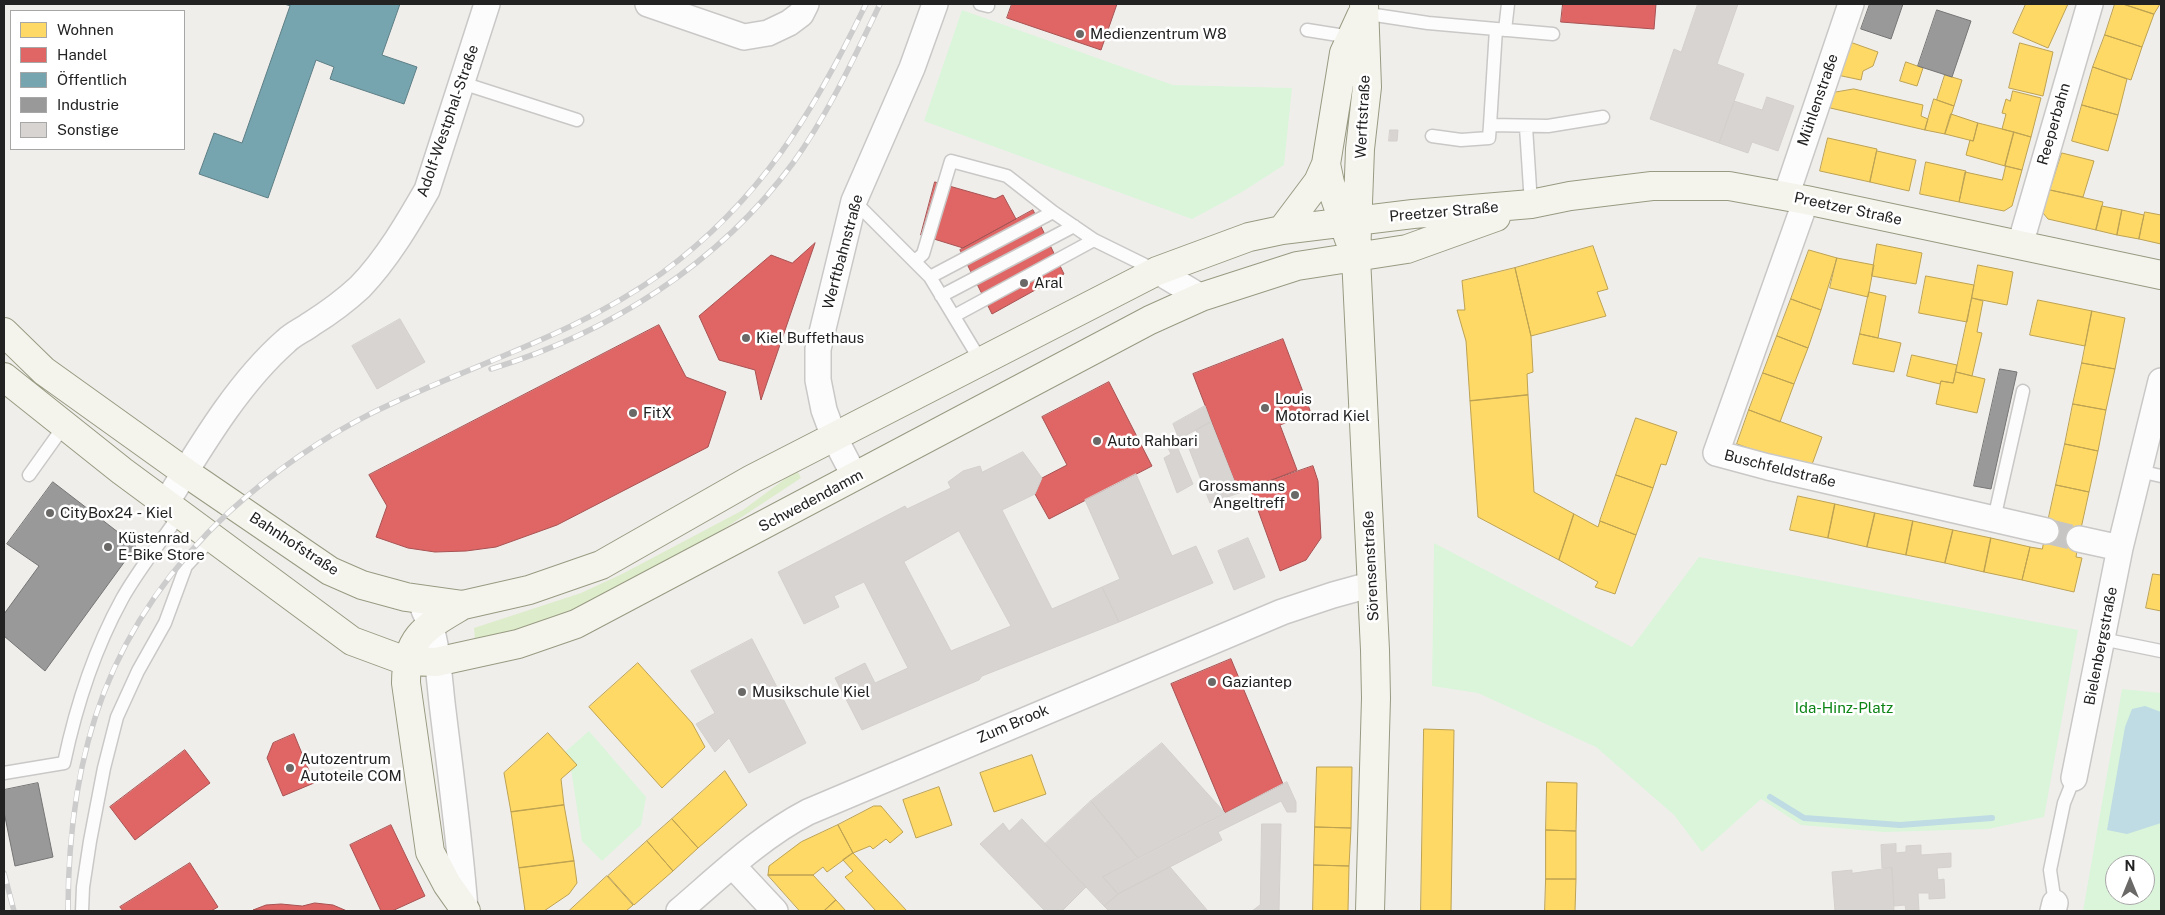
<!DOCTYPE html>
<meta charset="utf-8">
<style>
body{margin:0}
#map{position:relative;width:2165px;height:915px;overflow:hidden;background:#f0eeeb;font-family:"Public Sans",sans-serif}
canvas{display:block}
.frame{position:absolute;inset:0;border:5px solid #222;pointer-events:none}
.legend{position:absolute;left:10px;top:10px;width:175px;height:140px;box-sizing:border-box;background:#fff;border:1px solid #a7a7a7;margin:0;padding:6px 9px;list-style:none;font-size:15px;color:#222}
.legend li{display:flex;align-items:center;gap:10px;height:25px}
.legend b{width:25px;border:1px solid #a7a7a7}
.north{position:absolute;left:2105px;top:855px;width:50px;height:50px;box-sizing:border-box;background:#fff;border:1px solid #a7a7a7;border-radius:50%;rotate:0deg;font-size:14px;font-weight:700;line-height:20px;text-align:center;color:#222}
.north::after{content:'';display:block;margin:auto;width:18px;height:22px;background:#6a6968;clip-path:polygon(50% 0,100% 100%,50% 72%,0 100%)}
</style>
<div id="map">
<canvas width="2165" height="915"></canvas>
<div class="frame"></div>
<ul class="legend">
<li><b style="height:14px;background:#ffd966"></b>Wohnen</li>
<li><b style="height:14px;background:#e06666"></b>Handel</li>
<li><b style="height:14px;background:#76a5af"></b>Öffentlich</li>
<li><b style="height:14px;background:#999"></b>Industrie</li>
<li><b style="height:14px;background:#d7d4d2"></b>Sonstige</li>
</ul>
<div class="north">N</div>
</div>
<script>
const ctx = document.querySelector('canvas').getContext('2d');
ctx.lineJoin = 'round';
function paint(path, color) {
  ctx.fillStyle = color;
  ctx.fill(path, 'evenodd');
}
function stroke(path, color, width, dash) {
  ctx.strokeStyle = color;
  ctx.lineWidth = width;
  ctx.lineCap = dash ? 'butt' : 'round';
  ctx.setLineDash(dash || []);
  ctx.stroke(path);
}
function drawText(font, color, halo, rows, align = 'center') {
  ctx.font = font + ' "Public Sans",sans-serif';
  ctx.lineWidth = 5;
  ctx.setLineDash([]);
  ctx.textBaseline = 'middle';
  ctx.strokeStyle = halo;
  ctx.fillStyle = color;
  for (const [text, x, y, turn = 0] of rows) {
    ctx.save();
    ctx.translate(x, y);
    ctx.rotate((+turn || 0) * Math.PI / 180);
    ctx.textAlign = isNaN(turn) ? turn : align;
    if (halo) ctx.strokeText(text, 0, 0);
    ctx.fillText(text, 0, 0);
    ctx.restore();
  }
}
paint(new Path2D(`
 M 797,470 L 801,478 L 713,536 L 557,618 L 530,629 L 475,641 L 474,628 L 581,593 L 622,574 L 743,510 Z`), '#ddeccb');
paint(new Path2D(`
 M 962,10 L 1173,85 L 1292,88 L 1284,165 L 1242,192 L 1192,219 L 924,121 Z
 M 1434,543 L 1632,647 L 1699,557 L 2078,630 L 2044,817 L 1988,829 L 1884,832 L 1801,825 L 1761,799 L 1702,852 L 1674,815 L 1596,747 L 1478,693 L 1432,686 Z
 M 2122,689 L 2161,693 L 2161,911 L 2083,911 ZM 2115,865 L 2145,865 L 2145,895 L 2115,895 Z
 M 589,731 L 646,797 L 641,825 L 602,861 L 582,841 L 571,769 L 565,752 Z`), '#daf5da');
paint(new Path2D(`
 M 2145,706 L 2161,712 L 2161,823 L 2127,834 L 2107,830 L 2125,727 L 2132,709 Z`), '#bfdbe3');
const homes = new Path2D(`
 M 2026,4 L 2068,4 L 2048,48 L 2013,33 Z
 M 2115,4 L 2123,4 L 2154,14 L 2142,47 L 2105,35 Z
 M 2123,4 L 2160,4 L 2154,14 Z
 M 2105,35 L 2142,47 L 2131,80 L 2093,67 Z
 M 1850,42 L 1878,52 L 1873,66 L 1863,71 L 1861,80 L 1837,75 Z
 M 2020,43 L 2053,52 L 2043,96 L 2009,88 Z
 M 1906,62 L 1923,68 L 1917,86 L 1900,81 Z
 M 2093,67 L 2127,79 L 2118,115 L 2082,105 Z
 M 1945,75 L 1962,80 L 1954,106 L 1937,100 Z
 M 1854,89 L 1923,105 L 1921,116 L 1928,119 L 1925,130 L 1826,107 L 1832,93 Z
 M 2013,91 L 2041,98 L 2031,137 L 2002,129 L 2006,114 L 2002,113 L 2006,99 L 2010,101 Z
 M 1934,99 L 1954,106 L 1945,134 L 1925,130 Z
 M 2082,105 L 2118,115 L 2108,151 L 2072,141 Z
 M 1951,114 L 1978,123 L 1973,141 L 1945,134 Z
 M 1978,123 L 2014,132 L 2005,166 L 1966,155 L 1970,140 L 1973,141 Z
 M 2014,132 L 2031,137 L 2022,170 L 2005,166 Z
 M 1828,138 L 1877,149 L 1870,182 L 1820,171 Z
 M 1877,151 L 1916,160 L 1909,191 L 1870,182 Z
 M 2062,153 L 2094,161 L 2083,197 L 2050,190 Z
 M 1926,162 L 1966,171 L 1959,202 L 1920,194 Z
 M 2006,166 L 2022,170 L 2012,206 L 2004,211 L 1959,202 L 1965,172 L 2002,180 Z
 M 2050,190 L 2103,202 L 2096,230 L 2048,219 L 2043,213 Z
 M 2102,206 L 2122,210 L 2117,235 L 2096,230 Z
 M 2122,210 L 2144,215 L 2139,239 L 2117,235 Z
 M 2145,212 L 2161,215 L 2161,244 L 2139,239 Z
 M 1877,244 L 1922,253 L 1916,284 L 1872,276 Z
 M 1593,246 L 1608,289 L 1597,292 L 1606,316 L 1531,336 L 1515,268 Z
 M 1809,250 L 1837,258 L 1821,310 L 1791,299 Z
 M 1837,258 L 1874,265 L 1868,297 L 1830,288 Z
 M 1978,265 L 2013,272 L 2007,305 L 1972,298 Z
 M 1515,268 L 1531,336 L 1533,372 L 1527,374 L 1528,395 L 1470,401 L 1466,341 L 1457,310 L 1465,310 L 1462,281 Z
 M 1926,276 L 1974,285 L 1967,322 L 1919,313 Z
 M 1869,292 L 1886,296 L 1878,338 L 1860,334 Z
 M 1972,298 L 1983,301 L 1977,332 L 1982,333 L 1972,376 L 1956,372 Z
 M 1791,299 L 1821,310 L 1808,348 L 1777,336 Z
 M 2038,300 L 2092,311 L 2085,346 L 2030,335 Z
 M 2092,311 L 2125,318 L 2115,369 L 2082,363 Z
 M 1860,334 L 1901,343 L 1894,372 L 1853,364 Z
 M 1777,336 L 1808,348 L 1794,384 L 1763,373 Z
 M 1912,355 L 1957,365 L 1953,383 L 1941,381 L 1940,384 L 1907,376 Z
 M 2082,363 L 2115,369 L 2106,410 L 2073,404 Z
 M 1956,372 L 1985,379 L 1977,413 L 1936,404 L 1941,381 L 1953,383 Z
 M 1763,373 L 1794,384 L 1780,422 L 1749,410 Z
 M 1528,395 L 1534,492 L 1574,514 L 1559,560 L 1478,517 L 1470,401 Z
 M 2073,404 L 2106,410 L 2098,451 L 2065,444 Z
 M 1749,410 L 1822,437 L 1810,470 L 1737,444 Z
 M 1636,418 L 1677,432 L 1666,465 L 1661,464 L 1653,488 L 1616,475 Z
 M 2065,444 L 2098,451 L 2089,492 L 2056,485 Z
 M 1616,475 L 1653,488 L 1636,535 L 1600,521 Z
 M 2056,485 L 2089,492 L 2080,533 L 2047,526 Z
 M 1798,496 L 1835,504 L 1828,538 L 1790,530 Z
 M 1835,504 L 1875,513 L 1867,547 L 1828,538 Z
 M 1875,513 L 1913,521 L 1906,555 L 1867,547 Z
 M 1574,514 L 1598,527 L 1600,521 L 1636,535 L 1615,594 L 1595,587 L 1598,582 L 1559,560 Z
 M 1913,521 L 1953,530 L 1945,563 L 1906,555 Z
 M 2047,526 L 2080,533 L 2076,557 L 2082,558 L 2074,592 L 2022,580 L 2030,547 L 2042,549 Z
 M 1953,530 L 1991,538 L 1984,572 L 1945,563 Z
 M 1991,538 L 2030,547 L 2022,580 L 1984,572 Z
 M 2153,574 L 2161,575 L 2161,611 L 2146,608 Z
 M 638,663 L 692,723 L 705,747 L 662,788 L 589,707 Z
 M 1424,729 L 1454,730 L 1451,911 L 1421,911 Z
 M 548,733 L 577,765 L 561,779 L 564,805 L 511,812 L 504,773 Z
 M 1032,755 L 1046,794 L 994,812 L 980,773 Z
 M 1317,767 L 1352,767 L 1351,828 L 1315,827 Z
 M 725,771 L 747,805 L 698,848 L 672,819 Z
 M 1547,782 L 1577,783 L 1576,831 L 1546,830 Z
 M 939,787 L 952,825 L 916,838 L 903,800 Z
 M 564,805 L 574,861 L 519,868 L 511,812 Z
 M 874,806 L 881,806 L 903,832 L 890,843 L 886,839 L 873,849 L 870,846 L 853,853 L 838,825 Z
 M 672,819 L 698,848 L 673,871 L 647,841 Z
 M 838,825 L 853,853 L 827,872 L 823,867 L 813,875 L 768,875 L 769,866 L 801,842 Z
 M 1315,827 L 1351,828 L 1349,866 L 1314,865 Z
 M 1546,830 L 1576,831 L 1576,879 L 1546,879 Z
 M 647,841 L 673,871 L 634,905 L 608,876 Z
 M 853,853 L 907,911 L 876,911 L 845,877 L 853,871 L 843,860 Z
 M 574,861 L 577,883 L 569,894 L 544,911 L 525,911 L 519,868 Z
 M 1314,865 L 1349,866 L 1348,911 L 1313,911 Z
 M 768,875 L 813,875 L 836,900 L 824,911 L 800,911 Z
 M 607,876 L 633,905 L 626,911 L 569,911 Z
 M 1546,879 L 1576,879 L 1575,911 L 1545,911 Z
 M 836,900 L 846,911 L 824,911 Z`);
paint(homes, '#ffd966');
stroke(homes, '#bda252', 1);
const shops = new Path2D(`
 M 1012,4 L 1117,4 L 1101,50 L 1007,18 Z
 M 1563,4 L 1656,4 L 1654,29 L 1561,22 Z
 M 935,182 L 995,199 L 1003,195 L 1016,219 L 963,248 L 921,235 Z
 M 1033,210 L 1064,274 L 992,314 L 960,250 Z
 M 815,243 L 761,400 L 755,370 L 719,360 L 699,316 L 771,255 L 792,263 Z
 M 659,325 L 686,377 L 726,392 L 708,447 L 557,525 L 496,547 L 466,551 L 435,552 L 408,548 L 376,537 L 387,506 L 369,475 Z
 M 1283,339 L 1311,413 L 1280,425 L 1297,470 L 1239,493 L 1193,374 Z
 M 1109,382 L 1152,466 L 1049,519 L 1035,494 L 1042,478 L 1067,465 L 1042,417 Z
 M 1313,466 L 1318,481 L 1321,538 L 1306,560 L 1280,571 L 1250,488 Z
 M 1231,659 L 1283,784 L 1225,813 L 1171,684 Z
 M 294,734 L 314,783 L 283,796 L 267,758 L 273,743 Z
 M 185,750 L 210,783 L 135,840 L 110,807 Z
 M 391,825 L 425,896 L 392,911 L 381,911 L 350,845 Z
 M 190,863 L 218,907 L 211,911 L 123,911 L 120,907 Z
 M 315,903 L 333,905 L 347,911 L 253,910 L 266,905 L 281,904 L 302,906 Z`);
paint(shops, '#e06666');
stroke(shops, '#a75252', 1);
const public = new Path2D(`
 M 284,4 L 400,4 L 382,55 L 417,67 L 404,104 L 330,79 L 334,67 L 316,60 L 268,198 L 199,174 L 214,133 L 242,143 L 290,6 Z`);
paint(public, '#76a5af');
stroke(public, '#5d7e85', 1);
const industry = new Path2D(`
 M 1870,4 L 1903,4 L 1891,39 L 1861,29 Z
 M 1937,10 L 1971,21 L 1952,77 L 1918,66 Z
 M 2000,369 L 2017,372 L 1991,489 L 1974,486 Z
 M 53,482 L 136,546 L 45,671 L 4,636 L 4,614 L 39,566 L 7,544 Z
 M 38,783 L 53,857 L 15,866 L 4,812 L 4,790 Z`);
paint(industry, '#999');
stroke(industry, '#757575', 1);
stroke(new Path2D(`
 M 1770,797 L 1804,818 L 1900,825 L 1992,818`), '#bfdbe3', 6);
const building = new Path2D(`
 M 1698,4 L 1738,4 L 1717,64 L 1744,74 L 1719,143 L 1650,119 L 1674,49 L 1681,52 Z
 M 1767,97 L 1794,106 L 1778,151 L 1752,142 L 1748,153 L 1719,143 L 1734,101 L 1762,110 Z
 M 1390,130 L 1398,130 L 1397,141 L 1389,141 Z
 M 400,319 L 425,362 L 377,389 L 352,346 Z
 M 1205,406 L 1211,422 L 1179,439 L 1173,424 Z
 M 1211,422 L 1239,493 L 1210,503 L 1188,446 L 1200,442 L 1196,430 Z
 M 1175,442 L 1193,484 L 1177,493 L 1164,458 L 1171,454 L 1167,446 Z
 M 1023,452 L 1042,478 L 1035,494 L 1002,510 L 1052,609 L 1102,587 L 1119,622 L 982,676 L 979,680 L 862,730 L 835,678 L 865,663 L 875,683 L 908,668 L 864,582 L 834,596 L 839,607 L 804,624 L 778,572 L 905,506 L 907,509 L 951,488 L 948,482 L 963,471 L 980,466 L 982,472 ZM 959,531 L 1011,626 L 951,651 L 904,562 Z
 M 1136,474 L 1172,556 L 1196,546 L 1213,583 L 1119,622 L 1102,587 L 1120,579 L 1085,500 Z
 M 1248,538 L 1265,577 L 1234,590 L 1218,551 Z
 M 752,639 L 806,743 L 749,773 L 729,738 L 715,752 L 696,724 L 715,713 L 691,671 Z
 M 1162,743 L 1225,813 L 1138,858 L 1091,801 Z
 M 1287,782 L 1296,802 L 1296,812 L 1287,812 L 1281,801 L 1218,832 L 1222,840 L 1118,894 L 1103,877 Z
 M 1091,801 L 1138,858 L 1103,877 L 1118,894 L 1104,906 L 1045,844 Z
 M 1022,819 L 1086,887 L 1062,911 L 1045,911 L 980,844 L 1003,823 L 1009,831 Z
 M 1262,824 L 1281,824 L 1279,911 L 1252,911 L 1260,905 Z
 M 1896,844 L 1896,853 L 1906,852 L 1906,846 L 1921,845 L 1921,855 L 1951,853 L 1951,867 L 1937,868 L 1938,880 L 1944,879 L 1945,898 L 1929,899 L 1929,893 L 1918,893 L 1919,911 L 1906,911 L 1905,905 L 1894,906 L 1892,868 L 1882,868 L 1881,845 Z
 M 1170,867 L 1208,911 L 1109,911 L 1104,906 L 1118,894 Z
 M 1892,868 L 1894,911 L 1835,911 L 1832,872 L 1852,870 L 1852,873 Z`);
paint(building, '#d7d4d2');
stroke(building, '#d3d0cc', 1);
stroke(new Path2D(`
 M 2046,531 L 2079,539`), '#c7c5c3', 25, [25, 12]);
const lane = new Path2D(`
 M 980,4 L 988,6 L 988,4
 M 1362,13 L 1428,23 L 1553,34
 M 1307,30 L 1351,37
 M 1505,30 L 1508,4
 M 462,83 L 577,120
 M 1490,125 L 1496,29
 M 1526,127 L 1531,204
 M 1432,136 L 1461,140 L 1489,138 L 1490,125 L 1548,126 L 1603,117
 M 854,201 L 930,277 L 982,363
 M 915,261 L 923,254 L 951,161 L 1007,176 L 1053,212 L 1094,240 L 1155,270
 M 930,277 L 1053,212
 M 941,296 L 1074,226
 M 954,316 L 1094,240
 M 2139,471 L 2161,476
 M 29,475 L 64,426
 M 1994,519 L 2023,391
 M 2102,639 L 2161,651
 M 4,773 L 64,763 C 76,706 93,652 122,599 C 138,570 161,542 180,514
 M 2055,903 L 2050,870 L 2064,803 L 2074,778
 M 82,911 L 83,887 L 90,841 L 104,768 L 117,717 L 138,671 L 165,623 L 186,566 L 212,538`);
const street = new Path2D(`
 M 648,4 L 744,37 L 768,33 L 789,23 L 801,14 L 806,4
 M 1786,196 L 1851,4
 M 1806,200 L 1716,453 L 1768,467 L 2046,531
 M 2020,245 L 2090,4
 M 1157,271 L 1201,297
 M 855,477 L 834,437 L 824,410 L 818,380 L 818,349 L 854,201 L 912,68 L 935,4
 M 166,503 C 200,448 237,384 286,341 C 293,334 303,330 311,324 C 327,314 346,300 360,287 C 387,259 408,223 427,190 L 487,4
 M 2079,539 L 2120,548
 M 424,610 C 438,636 439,681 443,711 C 451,777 460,843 465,909
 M 2074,778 L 2120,548 L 2161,381
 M 732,865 L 775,911
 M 679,911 C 720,876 760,837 808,812 L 1282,612 L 1333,595 L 1373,584
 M 2053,911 L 2055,903`);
const secondary = new Path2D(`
 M 1364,4 L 1367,87 L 1360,149 L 1356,257 L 1375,650 L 1376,698 L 1370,911
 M 1326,164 L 1330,183 L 1349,239
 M 1282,230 L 1318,182 L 1326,164 L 1344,53 L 1361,16
 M 4,332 L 44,371 L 185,472 L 330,571 L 362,585 L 406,597 L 463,605 L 529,590 L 601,565 L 752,479 L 1157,271 L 1249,237 L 1282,230 L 1413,214 L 1531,204 L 1570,196 L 1652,186 L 1729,186 L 1806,200 L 2161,275
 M 4,377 L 122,471 L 352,641 L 406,661 L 436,662 L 518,644 L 576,624 L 1150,320 L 1201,297 L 1297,266 L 1407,249 L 1496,217
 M 463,605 C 426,627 406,636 406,683 L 430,852 L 447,884 L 466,911`);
stroke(lane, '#c9c8c7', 15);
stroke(street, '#c9c8c7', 28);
stroke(secondary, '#999a82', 30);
stroke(lane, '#fdfcfc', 12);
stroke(street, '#fdfcfc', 25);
stroke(secondary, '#f4f4ed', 28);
const rail = new Path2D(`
 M 491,369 C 609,333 719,264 793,163 C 828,114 854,58 880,4
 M 4,873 L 14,911
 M 68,911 C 68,750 110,623 229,512 C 272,473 320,439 372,413 C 469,365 573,337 662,273 C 762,199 813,113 866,4`);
stroke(rail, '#ccc', 5.5);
stroke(rail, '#fff', 4, [11]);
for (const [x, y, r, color] of [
 [1080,34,5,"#6a6968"],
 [1024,283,5,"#6a6968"],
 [746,338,5,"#6a6968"],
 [1265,408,5,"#6a6968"],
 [633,413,5,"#6a6968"],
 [1097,441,5,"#6a6968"],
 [1295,495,5,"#6a6968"],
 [50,513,5,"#6a6968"],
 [108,547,5,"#6a6968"],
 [1212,682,5,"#6a6968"],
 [742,692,5,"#6a6968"],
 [290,768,5,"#6a6968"]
]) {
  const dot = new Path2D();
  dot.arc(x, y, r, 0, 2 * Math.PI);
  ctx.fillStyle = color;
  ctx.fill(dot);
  stroke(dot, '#fff', 2);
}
drawText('15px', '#222', '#fff', [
 ["Medienzentrum W8",1090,34],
 ["Aral",1034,283],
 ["Kiel Buffethaus",756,338],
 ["Louis",1275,399],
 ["Motorrad Kiel",1275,416],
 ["FitX",643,413],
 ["Auto Rahbari",1107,441],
 ["Grossmanns",1285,486,"right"],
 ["Angeltreff",1285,503,"right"],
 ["CityBox24 - Kiel",60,513],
 ["Küstenrad",118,538],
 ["E-Bike Store",118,555],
 ["Gaziantep",1222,682],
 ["Musikschule Kiel",752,692],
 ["Autozentrum",300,759],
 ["Autoteile COM",300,776]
], 'left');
drawText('15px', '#222', '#fff', [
 ["Mühlenstraße",1818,100,-71],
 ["Werftstraße",1363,117,-87],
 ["Adolf-Westphal-Straße",448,121,-71],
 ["Reeperbahn",2054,124,-74],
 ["Preetzer Straße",1848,209,12],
 ["Preetzer Straße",1444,212,-5],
 ["Werftbahnstraße",843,252,-75],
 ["Buschfeldstraße",1780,469,14],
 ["Schwedendamm",811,501,-28],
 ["Bahnhofstraße",294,544,33],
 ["Sörensenstraße",1371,566,-93],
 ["Bielenbergstraße",2101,646,-79],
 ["Zum Brook",1013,724,-23]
]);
drawText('15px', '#0c8416', '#fff', [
 ["Ida-Hinz-Platz",1844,708]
]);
</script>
